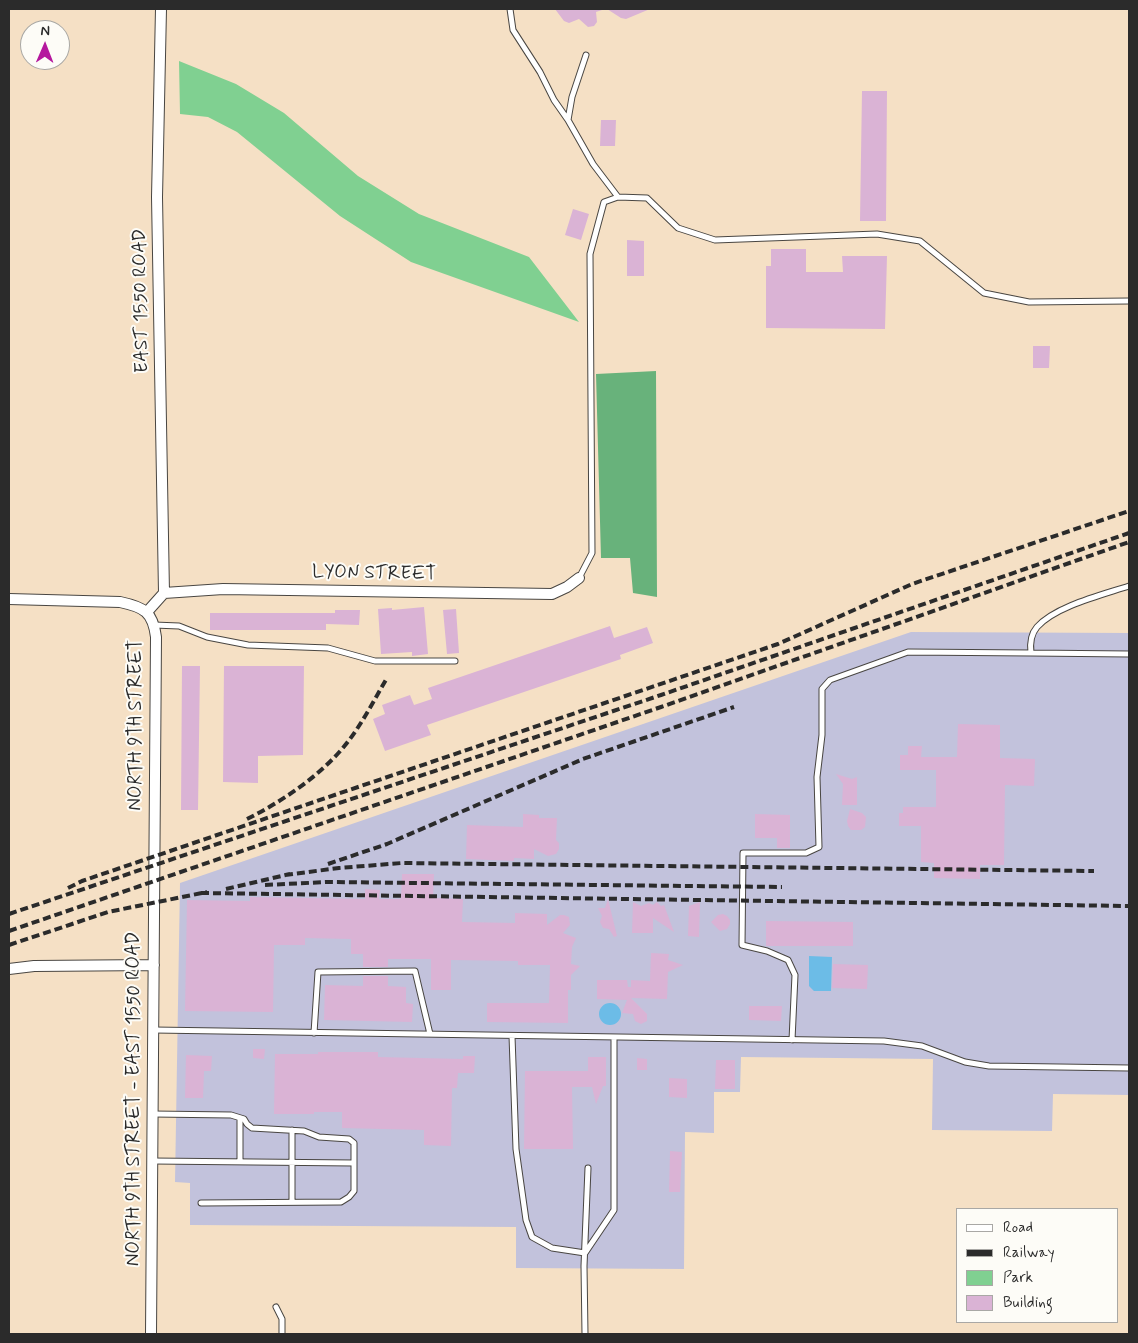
<!DOCTYPE html>
<style>
body{margin:0}
#map{position:relative;width:1138px;height:1343px;overflow:hidden;background:#f5e0c5;font-family:Mynerve,sans-serif}
canvas{display:block}
.frame{position:absolute;inset:0;border:10px solid #2b2b2b;pointer-events:none}
.legend{position:absolute;left:956px;top:1208px;width:162px;height:115px;box-sizing:border-box;background:#fdfcf7;border:1px solid #a9a8a5;margin:0;padding:6px 9px;list-style:none;font-size:15px;color:#2b2b2b}
.legend li{display:flex;align-items:center;gap:10px;height:25px}
.legend b{width:25px;border:1px solid #a9a8a5}
.north{position:absolute;left:20px;top:20px;width:50px;height:50px;box-sizing:border-box;background:#fdfcf7;border:1px solid #a9a8a5;border-radius:50%;rotate:1deg;font-size:14px;font-weight:700;line-height:20px;text-align:center;color:#2b2b2b}
.north::after{content:'';display:block;margin:auto;width:18px;height:22px;background:#b5179e;clip-path:polygon(50% 0,100% 100%,50% 72%,0 100%)}
</style>
<div id="map">
<canvas width="1138" height="1343"></canvas>
<div class="frame"></div>
<ul class="legend">
<li><b style="height:6px;background:#fff"></b>Road</li>
<li><b style="height:6px;background:#2b2b2b"></b>Railway</li>
<li><b style="height:14px;background:#80d091"></b>Park</li>
<li><b style="height:14px;background:#dab3d5"></b>Building</li>
</ul>
<div class="north">N</div>
</div>
<script>
const ctx = document.querySelector('canvas').getContext('2d');
ctx.lineJoin = 'round';
function paint(path, color) {
  ctx.fillStyle = color;
  ctx.fill(path, 'evenodd');
}
function stroke(path, color, width, dash) {
  ctx.strokeStyle = color;
  ctx.lineWidth = width;
  ctx.lineCap = dash ? 'butt' : 'round';
  ctx.setLineDash(dash || []);
  ctx.stroke(path);
}
function drawText(font, color, halo, rows, align = 'center') {
  ctx.font = font + ' Mynerve,sans-serif';
  ctx.lineWidth = 4;
  ctx.setLineDash([]);
  ctx.textBaseline = 'middle';
  ctx.strokeStyle = halo;
  ctx.fillStyle = color;
  for (const [text, x, y, turn = 0] of rows) {
    ctx.save();
    ctx.translate(x, y);
    ctx.rotate((+turn || 0) * Math.PI / 180);
    ctx.textAlign = isNaN(turn) ? turn : align;
    if (halo) ctx.strokeText(text, 0, 0);
    ctx.fillText(text, 0, 0);
    ctx.restore();
  }
}
paint(new Path2D(`
 M 911,632 L 1129,633 L 1129,1095 L 1053,1094 L 1052,1131 L 932,1130 L 933,1059 L 741,1057 L 740,1092 L 714,1092 L 714,1133 L 685,1132 L 684,1269 L 516,1268 L 516,1227 L 190,1225 L 190,1183 L 175,1182 L 180,883 Z`), '#c2c2dc');
paint(new Path2D(`
 M 179,61 L 236,84 L 284,113 L 358,176 L 419,214 L 529,257 L 579,322 L 411,262 L 340,216 L 237,132 L 208,117 L 180,114 Z`), '#80d091');
paint(new Path2D(`
 M 656,371 L 657,597 L 633,593 L 630,558 L 601,558 L 596,374 Z`), '#68b27b');
paint(new Path2D(`
 M 809,956 L 832,957 L 831,991 L 814,991 L 809,986 Z
 M599 1014a11 11 0 1 1 22 0a11 11 0 1 1-22 0Z`), '#6cbce7');
paint(new Path2D(`
 M 555,9 L 602,9 L 602,10 L 596,12 L 597,22 L 594,26 L 588,27 L 579,19 L 569,23 L 564,21 Z
 M 607,9 L 650,9 L 626,19 L 621,18 Z
 M 862,91 L 887,91 L 886,221 L 860,221 Z
 M 601,120 L 616,120 L 615,146 L 600,146 Z
 M 573,209 L 589,214 L 581,240 L 565,235 Z
 M 627,240 L 644,241 L 644,276 L 627,276 Z
 M 771,249 L 806,249 L 806,272 L 843,272 L 842,256 L 887,256 L 885,329 L 766,328 L 766,266 L 771,266 Z
 M 1033,346 L 1050,346 L 1049,368 L 1033,368 Z
 M 424,607 L 428,654 L 412,656 L 412,652 L 381,654 L 378,609 L 392,608 L 392,610 Z
 M 456,609 L 459,653 L 447,654 L 443,610 Z
 M 335,610 L 360,610 L 359,625 L 326,624 L 326,630 L 210,630 L 210,613 L 335,613 Z
 M 610,626 L 614,638 L 647,627 L 653,643 L 620,655 L 621,659 L 427,725 L 431,735 L 385,751 L 373,719 L 385,714 L 382,705 L 410,695 L 414,705 L 432,699 L 428,688 Z
 M 182,666 L 200,666 L 198,810 L 181,810 Z
 M 224,666 L 304,666 L 303,755 L 258,756 L 258,783 L 223,782 Z
 M 958,724 L 1000,725 L 1000,758 L 1035,759 L 1034,786 L 1005,785 L 1004,865 L 980,865 L 980,879 L 934,878 L 934,863 L 921,862 L 921,826 L 899,826 L 899,813 L 903,813 L 903,807 L 936,807 L 936,770 L 900,770 L 900,755 L 908,755 L 908,746 L 922,746 L 921,757 L 957,757 Z
 M 836,774 L 852,779 L 857,777 L 857,805 L 842,805 L 843,784 Z
 M 850,809 L 862,813 L 866,817 L 865,827 L 861,830 L 851,830 L 848,826 L 847,821 Z
 M 523,814 L 539,815 L 539,818 L 557,818 L 556,840 L 559,843 L 559,849 L 556,854 L 548,856 L 534,849 L 534,859 L 514,858 L 514,861 L 466,859 L 467,825 L 523,827 Z
 M 755,814 L 790,815 L 790,848 L 777,848 L 777,838 L 755,838 Z
 M 402,874 L 434,874 L 433,898 L 463,899 L 462,922 L 515,923 L 515,913 L 547,914 L 547,925 L 560,915 L 564,915 L 569,917 L 570,925 L 563,933 L 576,938 L 572,947 L 571,964 L 580,966 L 571,975 L 571,990 L 568,990 L 568,1023 L 487,1022 L 487,1003 L 549,1003 L 550,965 L 518,965 L 518,961 L 451,960 L 451,990 L 431,990 L 431,959 L 388,959 L 388,967 L 363,967 L 363,954 L 351,954 L 351,939 L 305,938 L 305,945 L 274,945 L 273,1012 L 185,1011 L 187,900 L 250,901 L 250,897 L 365,899 L 365,889 L 380,890 L 379,899 L 401,899 Z
 M 608,899 L 617,936 L 614,937 L 609,929 L 603,928 L 600,922 L 602,916 L 598,908 L 605,908 Z
 M 633,902 L 641,906 L 649,903 L 653,905 L 657,902 L 661,906 L 664,905 L 674,932 L 653,918 L 653,933 L 632,933 Z
 M 700,902 L 699,937 L 688,936 L 689,906 Z
 M 723,914 L 727,916 L 730,920 L 730,924 L 727,929 L 720,931 L 711,922 L 718,915 Z
 M 766,921 L 853,922 L 853,946 L 766,946 Z
 M 651,953 L 669,954 L 668,960 L 683,965 L 668,972 L 667,999 L 631,998 L 647,1014 L 647,1021 L 641,1024 L 635,1021 L 633,1014 L 622,1013 L 627,1000 L 597,999 L 597,980 L 627,980 L 628,987 L 631,987 L 631,980 L 650,981 Z
 M 833,964 L 868,965 L 867,989 L 832,988 Z
 M 363,976 L 388,976 L 388,986 L 406,987 L 406,1003 L 413,1004 L 412,1022 L 324,1020 L 325,985 L 363,986 Z
 M 749,1006 L 782,1006 L 781,1021 L 749,1020 Z
 M 253,1049 L 265,1049 L 264,1059 L 253,1058 Z
 M 318,1052 L 378,1052 L 378,1057 L 463,1059 L 463,1056 L 475,1056 L 474,1073 L 458,1073 L 457,1088 L 452,1088 L 451,1146 L 424,1145 L 424,1130 L 342,1128 L 342,1112 L 314,1112 L 314,1114 L 274,1114 L 275,1054 L 318,1054 Z
 M 186,1055 L 212,1056 L 211,1071 L 204,1071 L 203,1098 L 185,1098 Z
 M 588,1057 L 606,1057 L 606,1086 L 603,1086 L 596,1104 L 592,1087 L 572,1087 L 573,1149 L 524,1149 L 525,1071 L 588,1071 Z
 M 637,1058 L 647,1059 L 647,1070 L 637,1070 Z
 M 716,1060 L 735,1060 L 735,1089 L 715,1089 Z
 M 669,1078 L 687,1079 L 687,1098 L 669,1097 Z
 M 670,1151 L 682,1152 L 680,1192 L 669,1192 Z`), '#dab3d5');
const lane = new Path2D(`
 M 510,9 L 513,30 L 540,72 L 554,100 L 568,120
 M 586,55 L 572,97 L 568,120 L 593,164 L 618,197
 M 579,578 L 592,553 L 590,254 L 604,202 L 618,197 L 647,198 L 678,228 L 715,240 L 877,234 L 920,241 L 984,293 L 1029,302 L 1129,301
 M 1129,586 C 1102,595 1056,606 1037,627 C 1031,634 1030,645 1031,653 L 1129,654
 M 154,625 L 179,626 L 207,637 L 248,645 L 328,648 L 375,661 L 455,661
 M 154,1030 L 884,1041 L 922,1046 L 965,1062 L 989,1066 L 1129,1068
 M 314,1033 L 318,972 L 415,971 L 430,1034
 M 512,1036 L 516,1149 L 526,1220 L 532,1237 L 552,1248 L 585,1253 L 614,1210 L 614,1037
 M 792,1040 L 795,975 L 788,960 L 767,951 L 742,945 L 743,853 L 806,853 L 819,847 L 817,777 L 822,735 L 822,689 L 830,680 L 908,652 L 1031,653
 M 153,1114 L 231,1115 L 244,1119 L 247,1124 L 252,1128 L 304,1131 L 319,1137 L 349,1139 L 354,1143 L 354,1191 L 349,1197 L 341,1202 L 201,1203
 M 240,1118 L 240,1162
 M 153,1161 L 354,1163
 M 292,1202 L 292,1130
 M 276,1307 L 282,1319 L 282,1334
 M 585,1334 L 584,1266 L 588,1168`);
const street = new Path2D(`
 M 161,9 L 157,197 L 164,593
 M 164,593 L 223,589 L 552,594 L 567,587 L 579,578
 M 9,599 L 120,602 C 144,607 153,612 156,637 L 151,1334
 M 147,612 L 164,593
 M 9,969 L 34,966 L 154,965`);
stroke(lane, '#494642', 7);
stroke(street, '#494642', 12);
stroke(lane, '#fff', 5);
stroke(street, '#fff', 10);
stroke(new Path2D(`
 M 247,819 C 281,802 317,778 342,749 C 360,728 373,702 387,678
 M 328,864 L 387,844 L 583,759 L 734,707
 M 285,875 L 339,868 L 402,863 L 1094,871
 M 265,885 L 327,882 L 782,887
 M 68,888 L 82,881 L 778,644 L 912,584 L 1129,511
 M 226,889 L 290,874
 M 201,893 L 1129,906
 M 9,914 L 661,695 L 1129,533
 M 9,931 L 661,707 L 1129,542
 M 9,945 L 108,912 L 207,892`), '#2b2b2b', 4, [8, 4]);
drawText('19px', '#2b2b2b', '#fdfcf7', [
 ["EAST 1550 ROAD",142,301,-91],
 ["LYON STREET",374,574,1],
 ["NORTH 9TH STREET",137,725,-90],
 ["NORTH 9TH STREET - EAST 1550 ROAD",135,1099,-90]
]);
</script>
